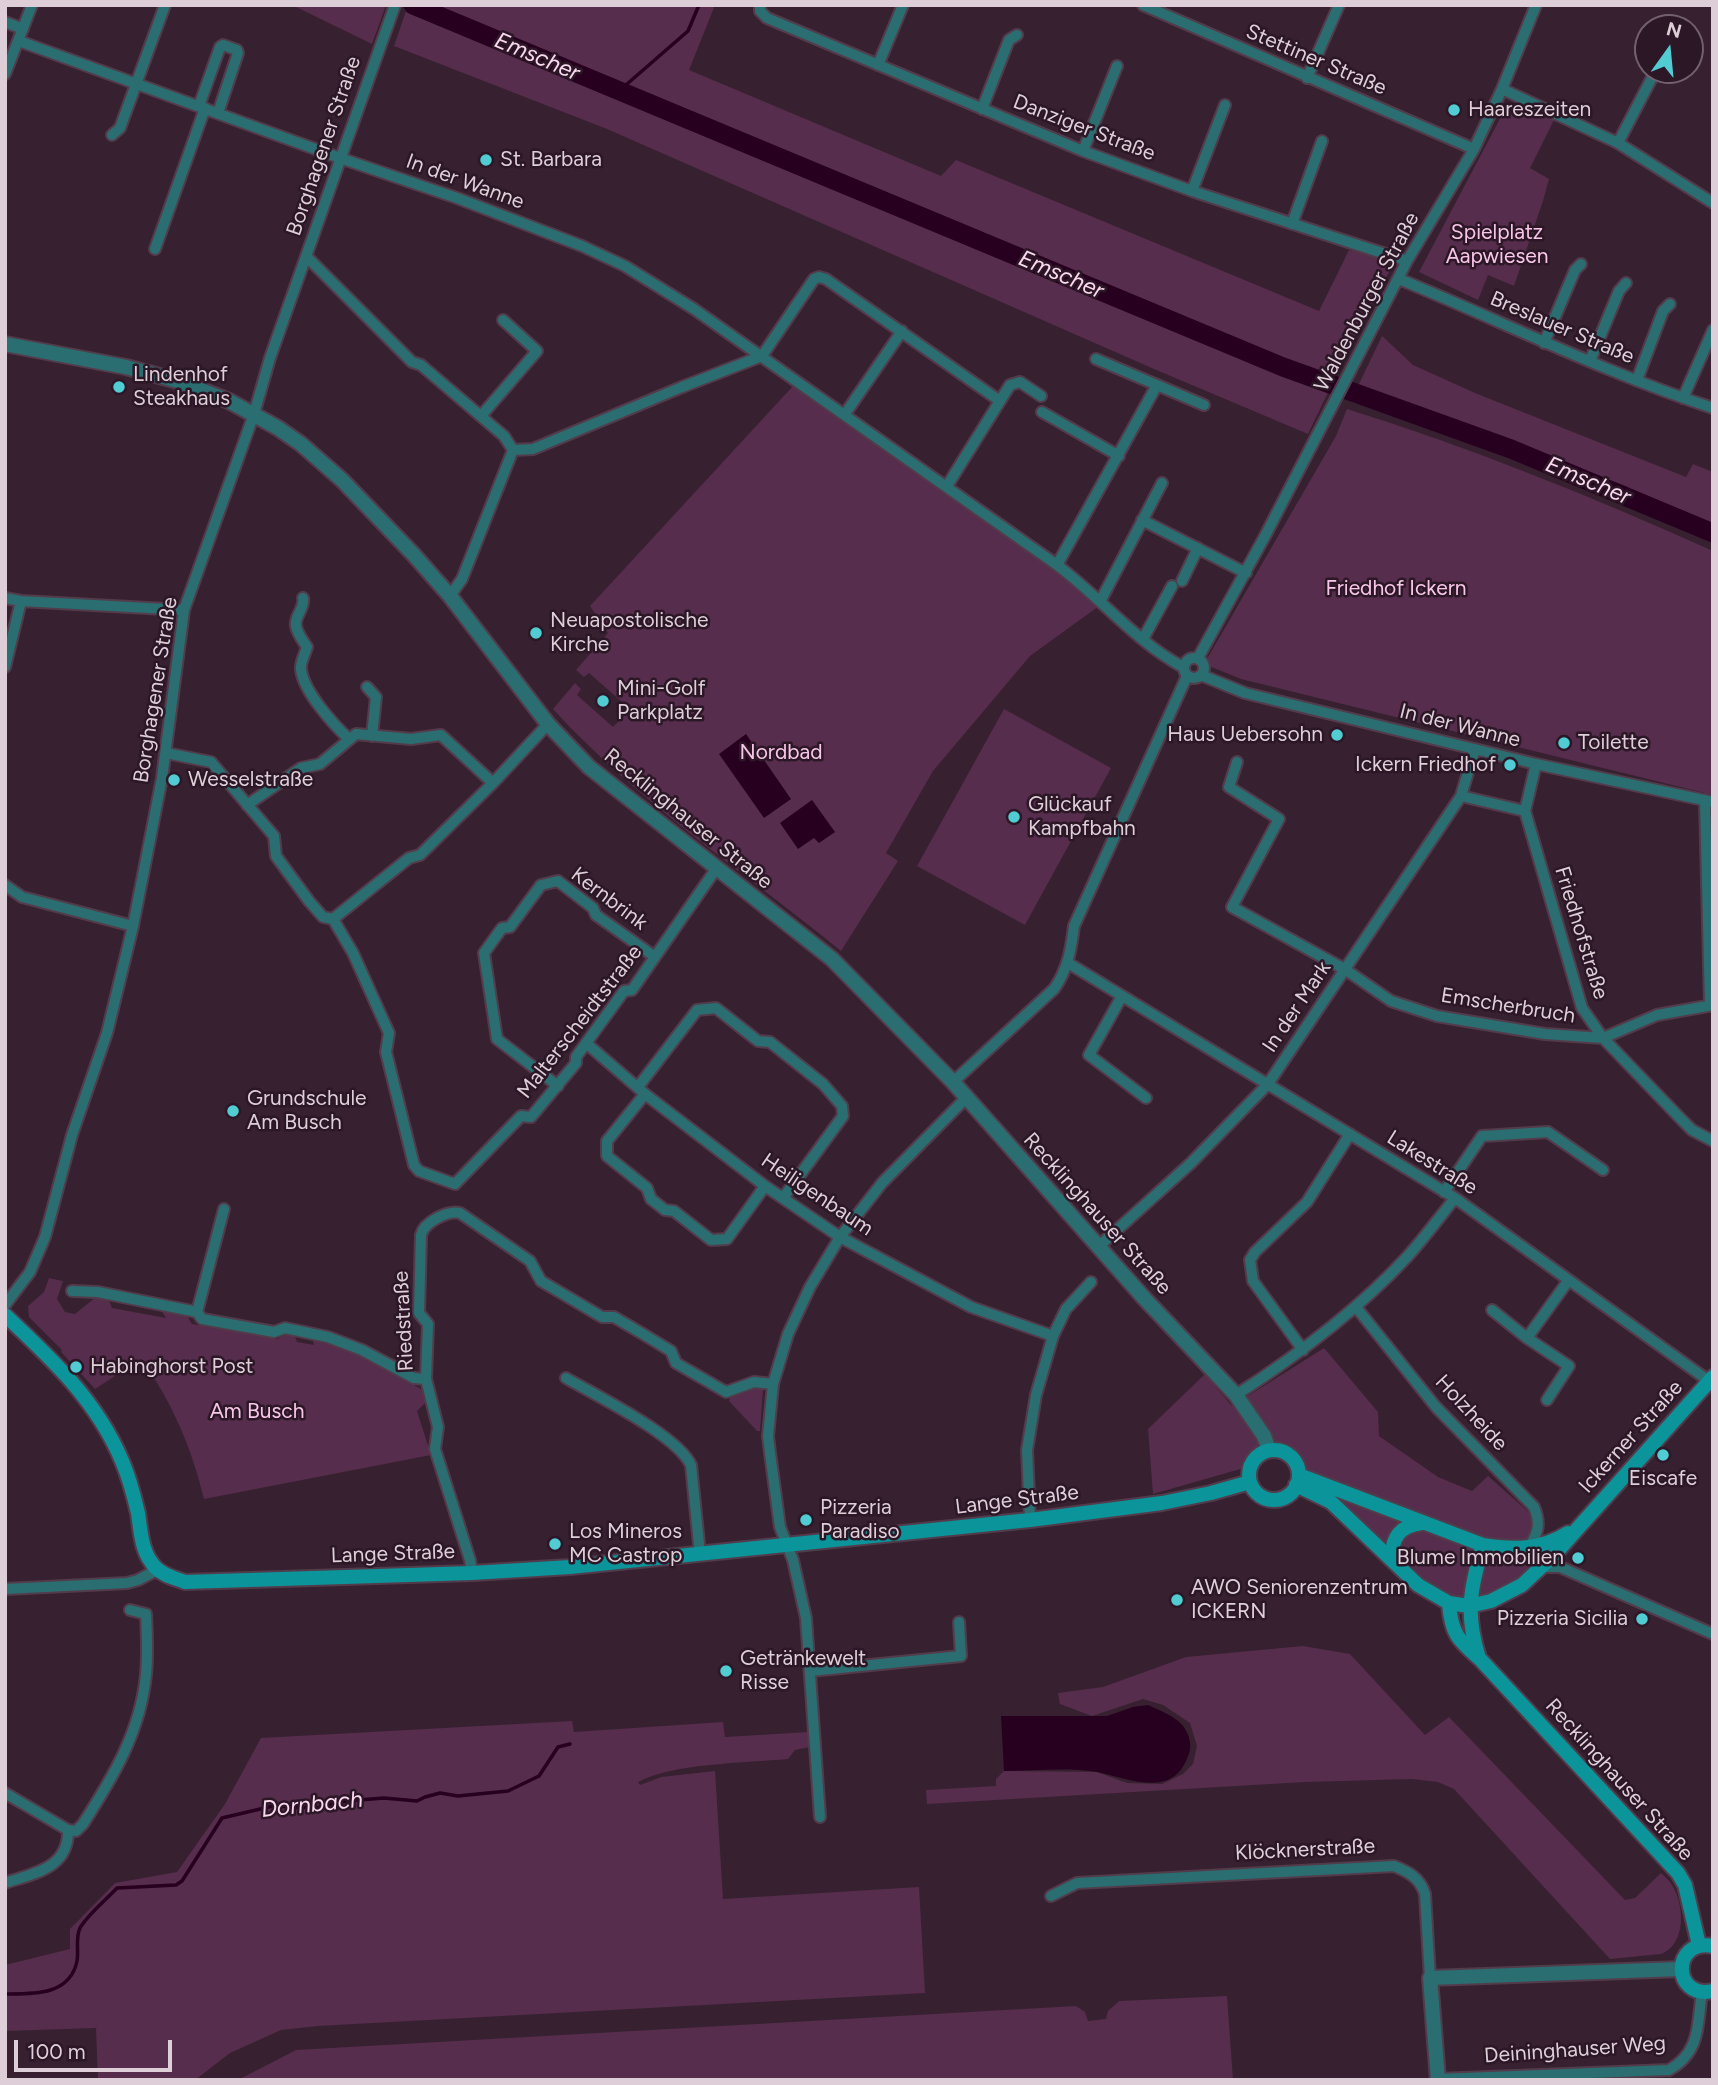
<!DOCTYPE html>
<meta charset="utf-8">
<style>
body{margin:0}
#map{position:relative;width:1718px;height:2085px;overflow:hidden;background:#372030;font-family:Figtree,sans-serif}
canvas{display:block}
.frame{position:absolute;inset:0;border:7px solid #ddced8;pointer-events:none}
.north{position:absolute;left:1634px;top:14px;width:70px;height:70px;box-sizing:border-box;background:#2c1727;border:2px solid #73606e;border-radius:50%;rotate:15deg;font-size:19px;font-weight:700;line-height:28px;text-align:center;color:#ddced8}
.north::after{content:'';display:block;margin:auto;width:24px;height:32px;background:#51ccd3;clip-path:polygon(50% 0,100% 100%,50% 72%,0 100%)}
.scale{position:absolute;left:14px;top:2040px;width:158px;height:32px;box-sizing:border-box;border:4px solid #ddced8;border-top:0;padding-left:9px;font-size:21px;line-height:24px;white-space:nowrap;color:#ddced8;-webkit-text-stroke:5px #2c1727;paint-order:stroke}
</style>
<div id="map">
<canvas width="1718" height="2085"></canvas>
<div class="frame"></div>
<div class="north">N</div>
<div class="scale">100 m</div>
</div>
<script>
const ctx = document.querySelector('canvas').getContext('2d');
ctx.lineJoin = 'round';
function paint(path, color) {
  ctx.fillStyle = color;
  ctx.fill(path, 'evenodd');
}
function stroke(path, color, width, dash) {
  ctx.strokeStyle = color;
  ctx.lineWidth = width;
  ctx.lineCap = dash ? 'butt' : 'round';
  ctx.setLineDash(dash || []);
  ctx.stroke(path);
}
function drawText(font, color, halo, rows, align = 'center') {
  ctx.font = font + ' Figtree,sans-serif';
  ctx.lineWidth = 5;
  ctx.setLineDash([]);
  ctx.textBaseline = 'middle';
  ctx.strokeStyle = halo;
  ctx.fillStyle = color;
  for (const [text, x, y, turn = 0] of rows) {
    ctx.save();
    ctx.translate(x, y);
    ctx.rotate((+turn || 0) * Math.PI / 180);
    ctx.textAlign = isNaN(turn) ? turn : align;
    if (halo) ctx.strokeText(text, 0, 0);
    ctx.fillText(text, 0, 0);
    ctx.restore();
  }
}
paint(new Path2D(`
 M 292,5 L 386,5 L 372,44 Z
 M 408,5 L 715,5 L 689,70 L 941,176 L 956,160 L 1319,311 L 1349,250 L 1395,261 L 1360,326 L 1308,434 L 1154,369 L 607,129 L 394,46 Z
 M 1521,107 L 1554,120 L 1530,168 L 1549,179 L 1543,201 L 1514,286 L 1488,275 L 1478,300 L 1419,272 L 1503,113 Z
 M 1382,336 L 1413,365 L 1475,393 L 1686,477 L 1693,464 L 1713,472 L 1713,524 L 1623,485 L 1358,386 Z
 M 793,386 L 1055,571 L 1099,606 L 1030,656 L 933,771 L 886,853 L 898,861 L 841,951 C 743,871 638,802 553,709 L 575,683 L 581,689 L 577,695 L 613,727 L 630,709 L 589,673 L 584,677 L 576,670 L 608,633 L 590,606 Z
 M 1347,409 C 1472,448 1593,497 1713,551 L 1713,795 L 1241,679 L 1204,664 L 1336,436 Z
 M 1004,709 L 1111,768 L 1025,925 L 917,866 Z
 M 49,1278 L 63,1281 L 57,1299 L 65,1312 L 75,1314 L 96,1297 L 109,1300 L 112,1308 L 166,1318 L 161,1310 L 186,1314 L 192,1324 L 277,1339 L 289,1333 L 294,1334 L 297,1342 L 314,1345 L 312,1338 L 362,1354 L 424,1391 L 428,1400 L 417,1411 L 431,1455 L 204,1499 C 192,1449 172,1401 141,1359 L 95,1389 L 61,1352 L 62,1350 L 29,1317 L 28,1306 L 44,1292 Z
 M 1324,1348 L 1378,1412 L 1379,1436 L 1438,1477 L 1472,1491 L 1488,1476 L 1531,1514 L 1534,1522 L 1530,1533 L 1546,1556 L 1507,1589 L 1482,1598 L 1454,1598 L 1437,1593 L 1411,1570 L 1374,1532 L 1306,1471 L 1301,1461 L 1282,1444 L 1254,1451 L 1244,1468 L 1153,1494 L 1148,1429 L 1205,1374 L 1232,1406 Z
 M 754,1386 L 760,1386 L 763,1390 L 760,1431 L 757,1431 L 729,1401 L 730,1397 Z
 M 1303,1646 L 1350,1654 L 1425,1735 L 1449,1717 L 1625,1900 L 1635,1898 L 1661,1873 C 1665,1877 1670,1881 1672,1885 C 1685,1905 1686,1945 1661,1954 L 1610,1959 L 1454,1789 L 1438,1782 L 1412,1779 L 1305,1782 L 927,1804 L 926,1790 L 996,1786 L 996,1779 L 1004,1771 L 1097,1772 L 1127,1783 L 1162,1784 L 1183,1774 L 1193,1764 L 1197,1746 L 1190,1723 L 1163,1705 L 1143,1699 L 1092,1716 L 1060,1704 L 1058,1693 L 1103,1687 L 1186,1657 Z
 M 572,1721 L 574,1732 L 723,1722 L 725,1737 L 809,1732 L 810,1747 L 795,1750 L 788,1759 C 746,1763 673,1763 638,1782 L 640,1785 L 661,1777 L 715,1771 L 723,1899 L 919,1887 L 925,1993 L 318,2026 L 281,2030 L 230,2053 L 195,2080 L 98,2080 L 96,2028 L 5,2031 L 5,1965 L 70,1949 L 70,1929 L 115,1883 L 177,1872 L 225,1804 L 261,1738 Z
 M 1227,1996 L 1233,2080 L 238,2080 L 296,2050 L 1076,2006 L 1085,2012 L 1088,2021 L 1106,2019 L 1108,2011 L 1119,2001 Z`), '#562d4c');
paint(new Path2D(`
 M 746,734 L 791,799 L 764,818 L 719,754 Z
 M 812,800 L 835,832 L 819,843 L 814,838 L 798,849 L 780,823 Z
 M 1148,1705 C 1165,1713 1188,1720 1190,1743 C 1191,1749 1188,1758 1185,1763 C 1168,1798 1124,1777 1097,1772 C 1067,1767 1034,1771 1004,1771 L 1001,1716 L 1107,1716 L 1133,1707 Z`), '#27001f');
stroke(new Path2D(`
 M 619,91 L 688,31 L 699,5
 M 5,1994 C 32,1994 70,1996 77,1961 C 79,1951 75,1938 80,1928 C 88,1914 106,1900 117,1888 L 176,1885 L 182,1881 L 222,1818 L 273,1806 L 316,1808 L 346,1801 L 384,1798 L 417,1801 L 425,1797 L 440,1793 L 458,1796 L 508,1791 L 539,1776 L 558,1747 L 570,1744`), '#27001f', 3.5);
stroke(new Path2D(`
 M 413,5 L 1283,367 L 1511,449 L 1713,533`), '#27001f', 19);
const minor = new Path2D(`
 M 760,5 L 760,11 L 767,18 L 1083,151 L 1192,191 L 1407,261
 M 1143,5 L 1474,149
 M 5,22 L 23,29
 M 19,41 L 340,158 L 457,198 L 582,246 L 625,266 L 694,309 L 1057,565 C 1100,597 1136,642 1183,667
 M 878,65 L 903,5
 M 5,74 L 32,5
 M 1307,78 L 1339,5
 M 1502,89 L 1618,143 L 1713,203
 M 199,106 L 220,47 L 223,45 L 237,50 L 238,53 L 218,113
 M 982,109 L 1009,40 L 1017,35
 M 112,135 L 120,128 L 165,5
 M 1618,143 L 1656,70
 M 1083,151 L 1117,66
 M 1192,191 L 1225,105
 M 1292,224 L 1322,141
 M 155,249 L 205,108
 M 306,256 L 412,362 L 421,365 L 504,436 L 513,450
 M 1399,279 C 1504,322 1605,373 1713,408
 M 1544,343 L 1575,270 L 1581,264
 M 762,356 L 814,279 L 819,277 L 826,279 L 1000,401 L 947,486
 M 1096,359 L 1204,405
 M 1590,361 L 1619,291 L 1626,283
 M 1637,380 L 1663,311 L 1670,304
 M 1683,398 L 1713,330
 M 1000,401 L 1010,385 L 1020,382 L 1041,396
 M 1042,412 L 1119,456
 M 845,414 L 902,331
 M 481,416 L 537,351 L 503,320
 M 513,450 L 533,449 L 682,387 L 762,356
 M 1142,520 L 1246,573
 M 1057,565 L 1157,385
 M 1182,581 L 1198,548
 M 450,596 L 462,579 L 513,450
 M 5,598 L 21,601 L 184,610
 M 303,598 C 305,609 294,616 296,626 C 297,633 303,641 307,647 C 305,654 300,663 301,669 C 303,691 333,724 349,739
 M 1101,600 L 1162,483
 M 1143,639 L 1172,586
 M1184 668a10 10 0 1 1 20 0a10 10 0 1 1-20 0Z
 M 1198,658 L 1265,536 L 1407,261 L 1474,149 L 1502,89 L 1536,5
 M 5,667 L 21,601
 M 1201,675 L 1245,693 L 1536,764 L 1713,802
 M 367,687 L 376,697 L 372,736
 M 166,753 L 211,762 L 274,836 L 276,856 L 309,901 L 323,917 L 333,919 L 353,953 L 389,1033 L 386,1052 L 414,1165 L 419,1171 L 455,1184 L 521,1116 L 531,1117 L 576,1063 L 576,1057 L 624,991 L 632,990 L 716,869
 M 1237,762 L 1229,787 L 1279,819 L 1232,907 L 1346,970 L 1391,1001 L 1437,1016 L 1545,1034 L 1603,1038 L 1657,1015 L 1713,1005
 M 1536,764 L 1525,811 L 1582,1008 L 1603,1038 L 1681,1119 L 1692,1130 L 1713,1141
 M 1461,796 L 1525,811
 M 1705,800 L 1710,1005
 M 247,805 L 301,768 L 320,764 L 356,734 L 411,739 L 441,735 L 493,783
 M 5,885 L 22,897 L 133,926
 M 333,919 L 409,858 L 420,855 L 493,783 L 548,724
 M 1068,963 L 1455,1198 L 1709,1381
 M 1122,996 L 1089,1055 L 1146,1098
 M 586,1043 L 645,1094 L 765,1186 L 840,1237 L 971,1307 L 1053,1336
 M 953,1082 L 1054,989 C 1068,969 1071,950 1074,926 L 1187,676
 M 558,1086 L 497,1039 L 484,953 L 502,928 L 510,927 L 541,885 L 558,881 L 593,908 L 596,915 L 655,957
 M 638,1087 L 697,1010 L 716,1008 L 758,1041 L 770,1042 L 823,1084 L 842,1106 L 843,1116 L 783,1198
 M 645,1094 L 607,1141 L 607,1156 L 647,1188 L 651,1199 L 665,1210 L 674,1211 L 711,1240 L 727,1239 L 765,1186
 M 1444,1192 L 1482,1136 L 1548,1132 L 1603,1170
 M 1098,1247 L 1191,1163 L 1268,1084 L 1461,796 L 1475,749
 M 72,1291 L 98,1292 L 197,1312 L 202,1319 L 274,1332 L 285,1328 L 328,1337 L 362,1350 L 414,1378 L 426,1379
 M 5,1305 L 30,1272 L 45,1237 L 72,1135 L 107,1033 L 133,926 L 162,778 L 184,610 L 254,414 L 270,358 L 395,5
 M 1356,1307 L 1436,1407 L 1534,1507 C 1541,1524 1538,1532 1529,1548
 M 1492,1310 L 1527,1338 L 1569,1366 L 1547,1400
 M 197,1312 L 224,1209
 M 1527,1338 L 1568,1281
 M 1303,1350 L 1253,1281 L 1250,1260 L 1255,1252 L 1307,1202 L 1350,1134
 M 566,1378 C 597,1396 677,1435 691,1465 L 700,1554
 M 1236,1395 C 1298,1355 1357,1311 1407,1257 C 1424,1238 1439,1218 1455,1198
 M 1030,1520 L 1027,1450 L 1036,1395 L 1053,1336 L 1066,1309 L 1091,1282
 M 1542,1567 L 1560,1567 L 1713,1634
 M 472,1573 L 470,1560 L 435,1449 L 438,1427 L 426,1379 L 428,1324 L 419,1313 L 421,1235 C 424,1222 448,1210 460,1213 L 530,1261 L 541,1281 L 602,1317 L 614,1317 L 643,1334 L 671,1351 L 676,1363 L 726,1392 L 754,1382 L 773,1384
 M 5,1589 L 127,1583 L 138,1580 L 157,1570
 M 810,1671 L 961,1656 L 959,1622
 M 5,1793 L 68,1830
 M 820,1817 L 806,1618 L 793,1560 L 780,1527 L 770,1453 L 768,1436 L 773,1384 L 788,1334 L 810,1287 L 840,1237 L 882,1183 L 966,1098
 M 5,1883 C 35,1873 69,1868 68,1830 L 76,1831 L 83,1824 C 113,1777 141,1731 146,1674 C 148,1654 147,1634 146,1614 L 130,1610
 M 1051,1896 L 1077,1883 L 1394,1866 C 1409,1872 1420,1878 1425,1894 L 1430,1978
 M 1438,2079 L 1669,2070 C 1701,2052 1697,2025 1702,1992`);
const tertiary = new Path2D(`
 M 5,344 L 126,367 L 178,381 L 229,401 L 278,428 L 301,444 L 342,480 L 414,555 L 450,596 L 548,724 L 589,767 L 832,959 L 953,1082 L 1144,1298 L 1236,1395 L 1264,1436 L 1269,1450
 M 1438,2080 L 1430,1978 L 1681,1969`);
const secondary = new Path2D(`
 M 5,1315 C 52,1359 97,1401 122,1461 C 129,1477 134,1496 138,1513 C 141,1532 141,1553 156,1568 C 164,1576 175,1578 185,1582 L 472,1573 L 570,1567 L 1030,1520 L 1162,1503 L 1211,1493 L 1250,1482
 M1249 1475a25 25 0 1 1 50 0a25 25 0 1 1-50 0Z
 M 1299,1475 L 1483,1545 C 1513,1550 1541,1550 1568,1533
 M 1296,1485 L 1331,1502 L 1418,1585 L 1449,1603 L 1469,1606 L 1491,1601 L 1522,1585 L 1554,1555 L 1713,1377
 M 1392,1560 C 1391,1538 1399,1526 1422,1523
 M 1449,1603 C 1451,1633 1458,1640 1480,1659 L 1678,1873 L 1685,1885 L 1699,1945
 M 1479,1658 C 1465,1614 1470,1589 1483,1545
 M 1713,1946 C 1671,1938 1672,2000 1713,1991`);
stroke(minor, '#523c4b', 14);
stroke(tertiary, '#523c4b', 18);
stroke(secondary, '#523c4b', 18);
stroke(minor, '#2a6e71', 10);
stroke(tertiary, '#2a6e71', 14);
stroke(secondary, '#0b949a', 14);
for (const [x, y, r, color] of [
 [1454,110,7,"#51ccd3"],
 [486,160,7,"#51ccd3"],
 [119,387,7,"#51ccd3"],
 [536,633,7,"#51ccd3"],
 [603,701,7,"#51ccd3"],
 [1337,735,7,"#51ccd3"],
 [1564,743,7,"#51ccd3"],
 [1510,765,7,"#51ccd3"],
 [174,780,7,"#51ccd3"],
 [1014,817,7,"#51ccd3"],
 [233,1111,7,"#51ccd3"],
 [76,1367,7,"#51ccd3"],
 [1663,1455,7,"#51ccd3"],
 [806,1520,7,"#51ccd3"],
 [555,1544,7,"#51ccd3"],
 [1578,1558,7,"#51ccd3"],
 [1177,1600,7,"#51ccd3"],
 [1642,1619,7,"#51ccd3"],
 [726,1671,7,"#51ccd3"]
]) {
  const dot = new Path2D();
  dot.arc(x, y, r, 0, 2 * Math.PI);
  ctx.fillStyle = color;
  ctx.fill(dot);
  stroke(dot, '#2c1727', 2.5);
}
drawText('21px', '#ddced8', '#2c1727', [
 ["Stettiner Straße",1316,60,23],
 ["Danziger Straße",1084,128,21],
 ["Borghagener Straße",324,146,-71],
 ["In der Wanne",465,182,20],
 ["Waldenburger Straße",1367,302,-62],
 ["Breslauer Straße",1562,328,23],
 ["Borghagener Straße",156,690,-81],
 ["In der Wanne",1460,726,14],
 ["Recklinghauser Straße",688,819,39],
 ["Kernbrink",609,899,37],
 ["Friedhofstraße",1581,933,73],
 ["Emscherbruch",1508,1006,9],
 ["In der Mark",1297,1007,-56],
 ["Malterscheidtstraße",580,1022,-52],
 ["Lakestraße",1432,1163,32],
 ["Heiligenbaum",817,1195,34],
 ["Recklinghauser Straße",1097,1214,48],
 ["Riedstraße",404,1321,-93],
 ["Holzheide",1471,1413,47],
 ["Ickerner Straße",1631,1437,-48],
 ["Lange Straße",1017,1500,-7],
 ["Lange Straße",393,1554,-2],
 ["Recklinghauser Straße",1619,1780,48],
 ["Klöcknerstraße",1305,1850,-3],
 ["Deininghauser Weg",1575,2050,-4]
]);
drawText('21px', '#ddced8', '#2c1727', [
 ["Haareszeiten",1468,110],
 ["St. Barbara",500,160],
 ["Lindenhof",133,375],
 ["Steakhaus",133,399],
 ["Neuapostolische",550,621],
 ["Kirche",550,645],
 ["Mini-Golf",617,689],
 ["Parkplatz",617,713],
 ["Haus Uebersohn",1323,735,"right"],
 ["Toilette",1578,743],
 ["Ickern Friedhof",1496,765,"right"],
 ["Wesselstraße",188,780],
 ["Glückauf",1028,805],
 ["Kampfbahn",1028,829],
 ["Grundschule",247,1099],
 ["Am Busch",247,1123],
 ["Habinghorst Post",90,1367],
 ["Eiscafe",1663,1479,"center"],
 ["Pizzeria",820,1508],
 ["Paradiso",820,1532],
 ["Los Mineros",569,1532],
 ["MC Castrop",569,1556],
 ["Blume Immobilien",1564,1558,"right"],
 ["AWO Seniorenzentrum",1191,1588],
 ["ICKERN",1191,1612],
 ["Pizzeria Sicilia",1628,1619,"right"],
 ["Getränkewelt",740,1659],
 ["Risse",740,1683]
], 'left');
drawText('21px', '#f8c6e8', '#2c1727', [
 ["Spielplatz",1497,233],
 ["Aapwiesen",1497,257],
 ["Friedhof Ickern",1396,589],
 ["Nordbad",781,753],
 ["Am Busch",257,1412]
]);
drawText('italic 23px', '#fad8ef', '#2c1727', [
 ["Emscher",537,57,23],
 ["Emscher",1061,275,23],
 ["Emscher",1588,481,23],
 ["Dornbach",312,1805,-6]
]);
</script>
